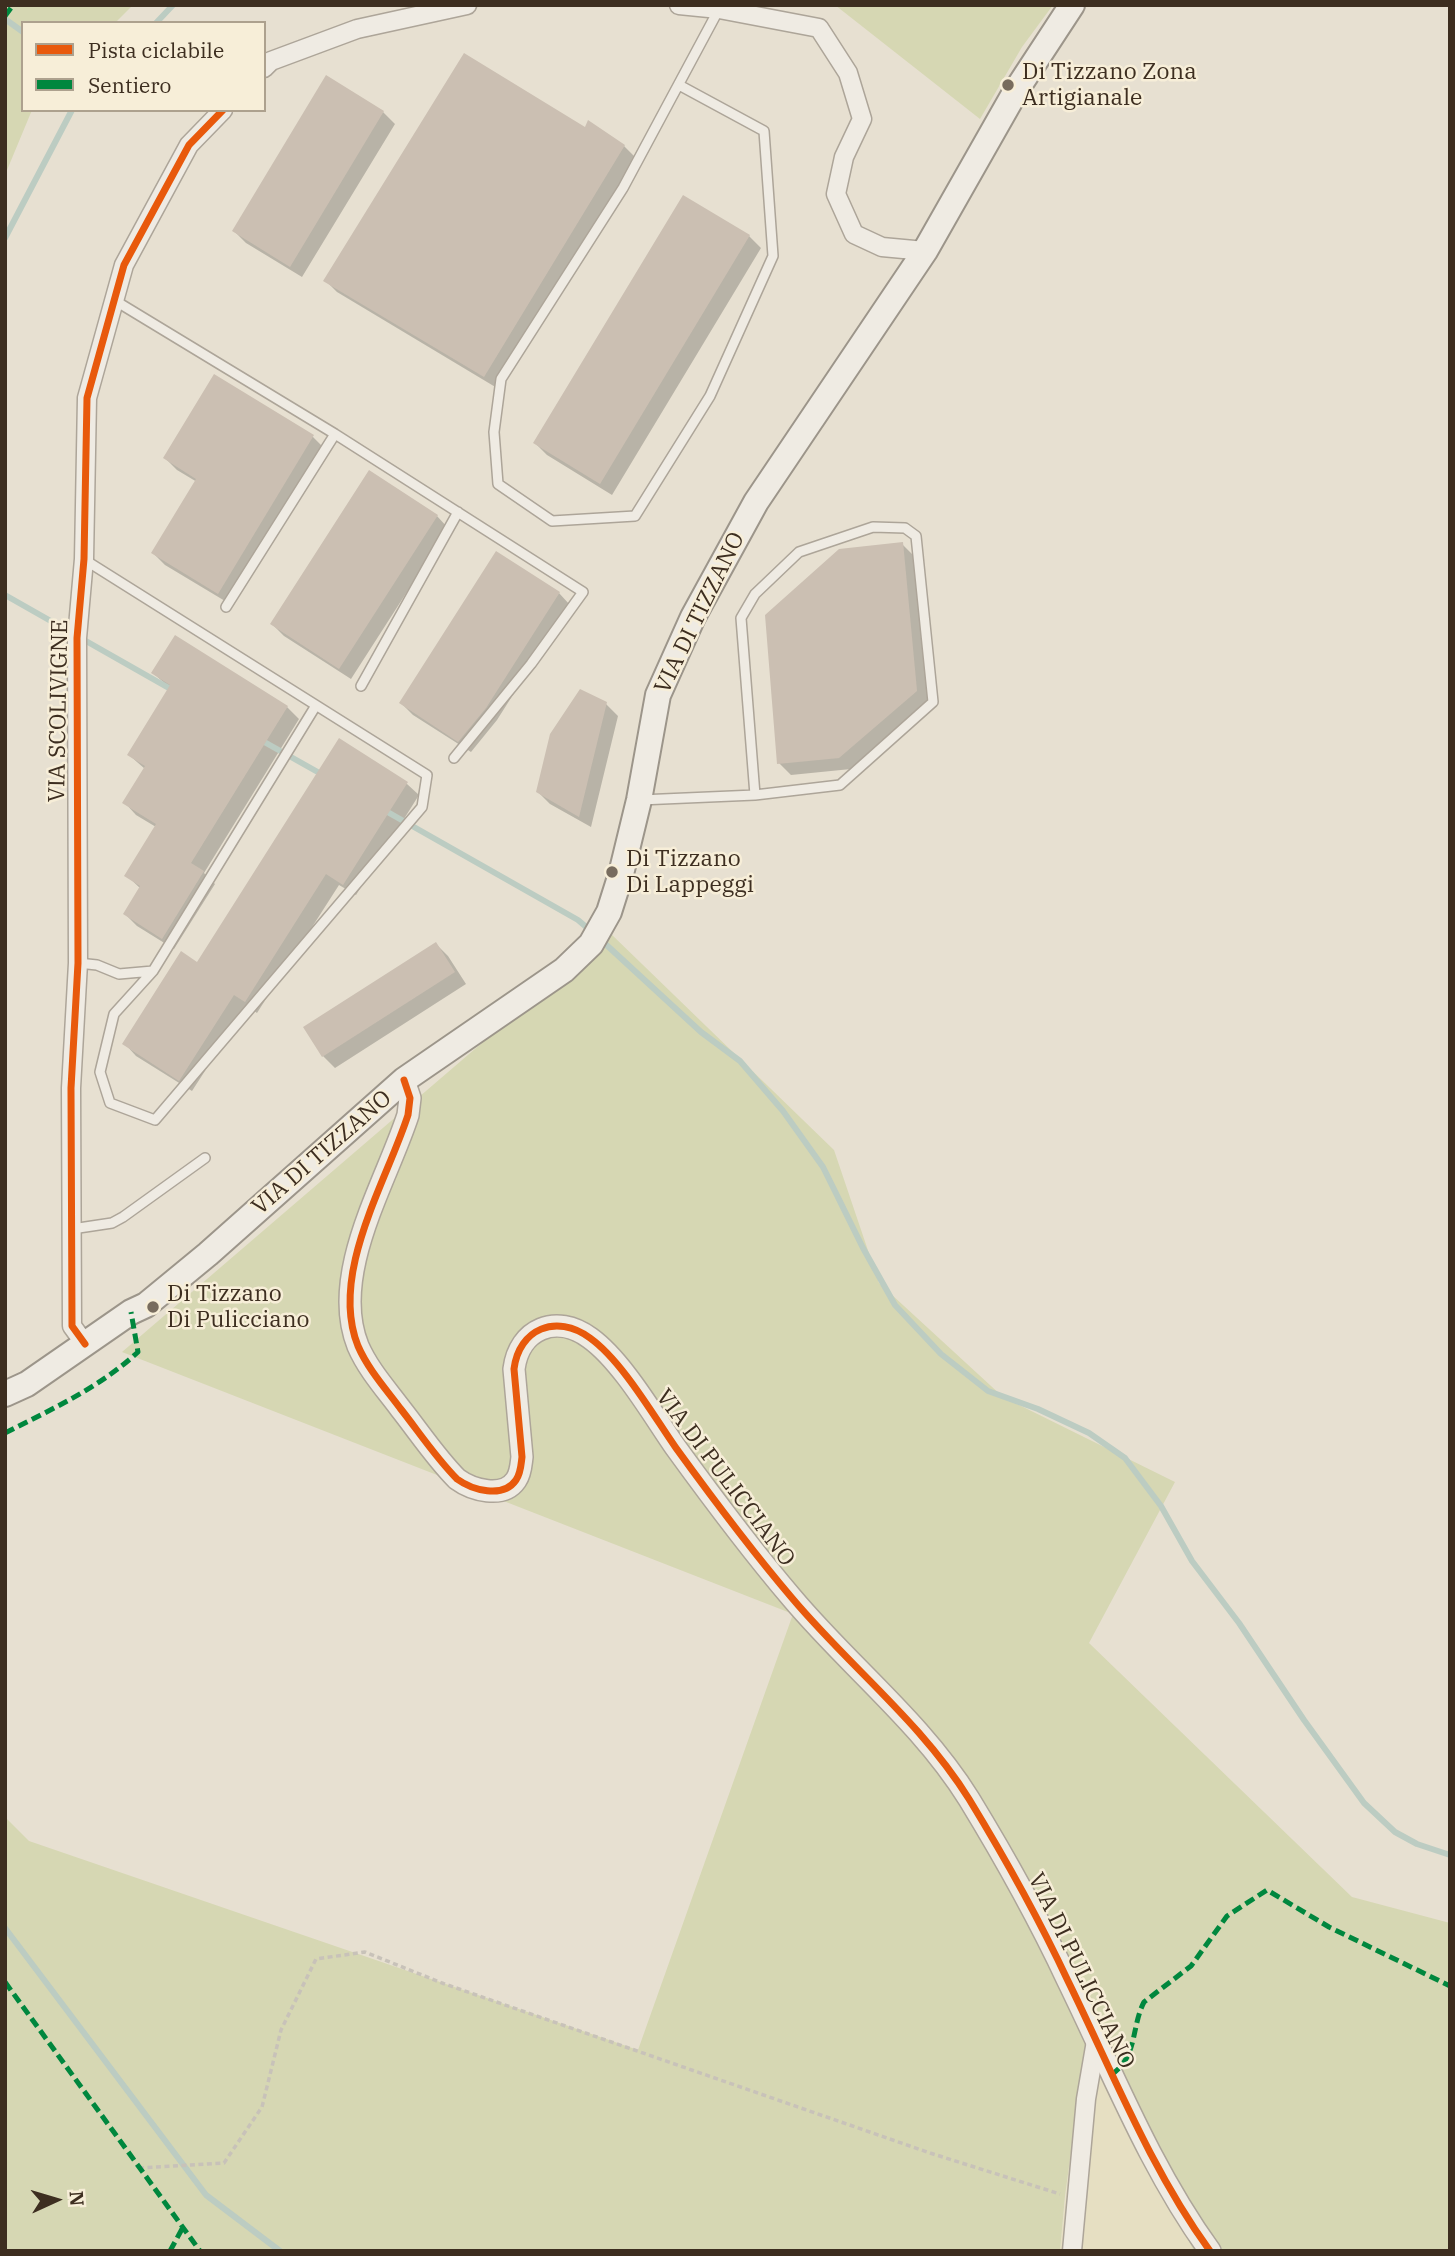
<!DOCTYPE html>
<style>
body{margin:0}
#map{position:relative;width:1455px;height:2256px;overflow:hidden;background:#e7e0d1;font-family:"IBM Plex Serif",serif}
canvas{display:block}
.frame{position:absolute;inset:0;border:7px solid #3d2e20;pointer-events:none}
.legend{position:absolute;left:21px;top:21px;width:245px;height:91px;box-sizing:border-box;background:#f7eed8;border:2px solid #ada18e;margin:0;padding:9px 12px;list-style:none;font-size:21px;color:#3d2e20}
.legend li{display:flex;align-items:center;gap:14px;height:35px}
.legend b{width:35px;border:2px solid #ada18e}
.north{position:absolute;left:21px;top:2165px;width:70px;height:70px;-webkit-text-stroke:5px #f7eed8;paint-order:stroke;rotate:86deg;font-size:19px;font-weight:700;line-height:28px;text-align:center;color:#3d2e20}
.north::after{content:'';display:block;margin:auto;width:24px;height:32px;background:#3d2e20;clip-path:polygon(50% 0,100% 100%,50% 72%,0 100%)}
</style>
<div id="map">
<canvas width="1455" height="2256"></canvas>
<div class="frame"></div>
<ul class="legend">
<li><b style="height:9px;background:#e8590c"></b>Pista ciclabile</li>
<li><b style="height:9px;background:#00873e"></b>Sentiero</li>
</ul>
<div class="north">N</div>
</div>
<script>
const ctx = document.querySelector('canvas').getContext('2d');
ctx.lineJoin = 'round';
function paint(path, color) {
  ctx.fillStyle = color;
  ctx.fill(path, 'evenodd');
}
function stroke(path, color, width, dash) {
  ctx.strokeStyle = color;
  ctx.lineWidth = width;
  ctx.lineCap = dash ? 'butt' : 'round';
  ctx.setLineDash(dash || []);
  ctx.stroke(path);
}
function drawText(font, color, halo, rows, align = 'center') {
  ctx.font = font + ' "IBM Plex Serif",serif';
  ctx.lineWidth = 5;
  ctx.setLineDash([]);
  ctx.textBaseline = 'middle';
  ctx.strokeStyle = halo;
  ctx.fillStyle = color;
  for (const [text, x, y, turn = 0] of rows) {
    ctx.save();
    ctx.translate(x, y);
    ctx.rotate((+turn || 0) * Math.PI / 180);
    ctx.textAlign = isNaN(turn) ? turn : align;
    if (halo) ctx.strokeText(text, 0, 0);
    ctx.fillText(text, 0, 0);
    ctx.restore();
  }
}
paint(new Path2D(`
 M 1082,2042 L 1194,2251 L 1060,2251 Z`), '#e6dfc2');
paint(new Path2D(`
 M 5,5 L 133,5 L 115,23 L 23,23 L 23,110 L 32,110 L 5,175 Z
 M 835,5 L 1053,5 L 1022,47 L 980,119 Z
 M 610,933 L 834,1150 L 879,1283 L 1003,1397 L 1175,1482 L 1089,1643 L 1352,1897 L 1450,1923 L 1450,2251 L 1194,2251 L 1085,2048 L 1065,2196 L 1060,2251 L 5,2251 L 5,1817 L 29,1841 L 638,2050 L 793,1614 L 122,1352 Z`), '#d6d7b3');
paint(new Path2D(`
 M 383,112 L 395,124 L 302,277 L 246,243 L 234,231 Z
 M 586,129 L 624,146 L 636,158 L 497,388 L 337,292 L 325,280 Z
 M 684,197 L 749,236 L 761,248 L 612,495 L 547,455 L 535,443 Z
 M 215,377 L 313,437 L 325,449 L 230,604 L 165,565 L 153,553 L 197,482 L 177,470 L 165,458 Z
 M 437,516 L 448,528 L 351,679 L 284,636 L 272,624 Z
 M 902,544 L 914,556 L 929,703 L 851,769 L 791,775 L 779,763 Z
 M 559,593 L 570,605 L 497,720 L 471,752 L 413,715 L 401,703 Z
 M 153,673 L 287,707 L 299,719 L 204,873 L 215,884 L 174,949 L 137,926 L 125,914 L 141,889 L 126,875 L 156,827 L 136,815 L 125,803 L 145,769 L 129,755 L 170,688 Z
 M 606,704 L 618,716 L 591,827 L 550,804 L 538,792 Z
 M 339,740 L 407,784 L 419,795 L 356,895 L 339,885 L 257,1013 L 247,1006 L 192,1091 L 136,1056 L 125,1044 L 198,964 Z
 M 436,944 L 448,956 L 466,984 L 335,1068 L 323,1056 L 305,1028 Z`), '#0003');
stroke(new Path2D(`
 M 5,19 L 23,32
 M 156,23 L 173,5
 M 5,238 L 72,110
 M 5,595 L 174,691
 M 259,739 L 323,775
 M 384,810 L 578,920 L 592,932
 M 600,939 L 701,1032 L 740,1061 L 783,1111 L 823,1167 L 863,1248 L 895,1305 L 941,1354 L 988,1391 L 1038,1409 L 1089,1433 L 1125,1458 L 1161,1506 L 1192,1561 L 1239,1623 L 1304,1720 L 1364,1803 L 1395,1832 L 1417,1844 L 1450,1855
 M 5,1928 L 206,2195 L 280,2251`), '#bcccc2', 6);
paint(new Path2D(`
 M 464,53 L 585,127 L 588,120 L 625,145 L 484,377 L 323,281 Z
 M 326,75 L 384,111 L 290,267 L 232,231 Z
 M 683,195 L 750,235 L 600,484 L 533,443 Z
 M 214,374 L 314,435 L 218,594 L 151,553 L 196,479 L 163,458 Z
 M 369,470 L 438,515 L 339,669 L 270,624 Z
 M 903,542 L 917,691 L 839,758 L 777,764 L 765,615 L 839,549 Z
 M 496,551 L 560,592 L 486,708 L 458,742 L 399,703 Z
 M 175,635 L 288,706 L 191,863 L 204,871 L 162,939 L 123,914 L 140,886 L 124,876 L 156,824 L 122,803 L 145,766 L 127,755 L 170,685 L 151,673 Z
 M 580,689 L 607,702 L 579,817 L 536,792 L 550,734 Z
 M 339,738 L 408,782 L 343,885 L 326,874 L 245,1002 L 234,995 L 179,1081 L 122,1044 L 181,951 L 197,962 Z
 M 436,942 L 455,972 L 322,1057 L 303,1027 Z`), '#cbbfb2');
const service = new Path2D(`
 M 679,85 L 764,131 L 773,256 L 710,396 L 635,516 L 552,521 L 498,484 L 494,432 L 501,379 L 623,188 L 719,9
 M 114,300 L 335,434 L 583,592 L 531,664 L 454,758
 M 85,560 L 427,775 L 422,807 L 155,1120 L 110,1103 L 100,1072 L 114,1014 L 153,971 L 315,707
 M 226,607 L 335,434
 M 361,686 L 458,512
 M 640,800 L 755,795 L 840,785 L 933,702 L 916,536 L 905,528 L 873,527 L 799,552 L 755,594 L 741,618 L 755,795
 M 78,963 L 97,965 L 119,974 L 153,971
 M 72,1229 L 112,1223 L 123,1217 L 205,1158`);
const minor = new Path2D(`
 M 679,5 L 719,9 L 819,28 L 848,73 L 862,119 L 844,157 L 836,194 L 854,234 L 882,247 L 925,251
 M 264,68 L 271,61 L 357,29 L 467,5
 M 85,1344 L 72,1326 L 71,1088 L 78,963 L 77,638 L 84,559 L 87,398 L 124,265 L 189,145 L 223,110
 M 1072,2251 L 1086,2099 L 1096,2041`);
const tertiary = new Path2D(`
 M 404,1080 L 410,1098 L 408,1115 C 386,1183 329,1274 358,1346 C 368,1369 385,1388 400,1408 C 419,1432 436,1458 457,1479 C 472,1490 503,1499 516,1480 C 521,1473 521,1464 522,1457 L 514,1369 C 519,1329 556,1313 590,1338 C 622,1361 653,1415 676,1448 C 713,1499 751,1550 792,1598 C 850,1667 921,1722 969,1799 C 1005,1858 1039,1919 1068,1981 C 1113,2073 1150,2168 1210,2251`);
const secondary = new Path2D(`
 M 5,1394 L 27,1384 L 131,1312 L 146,1305 L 208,1254 L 404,1080 L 564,970 L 591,944 L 609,912 L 621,874 L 639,800 L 658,695 L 693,617 L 756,502 L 925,251 L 1017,89 L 1072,5`);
stroke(service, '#ada599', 12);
stroke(minor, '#ada599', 21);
stroke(tertiary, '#ada599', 24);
stroke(secondary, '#9c958a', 28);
stroke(new Path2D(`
 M 139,2168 L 224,2163 L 262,2107 L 281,2030 L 316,1959 L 365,1952 L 442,1983 L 930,2153 L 1060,2194`), '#c8c2b9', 3.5, [5, 3.5]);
stroke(service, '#efebe3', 9);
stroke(minor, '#efebe3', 18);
stroke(tertiary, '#efebe3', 21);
stroke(secondary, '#efebe3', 24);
stroke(new Path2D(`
 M 5,16 L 13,5
 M 5,1433 C 52,1409 99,1388 138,1352 L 131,1312
 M 5,1982 L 200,2251
 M 1111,2075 C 1138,2057 1131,2027 1144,2002 L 1191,1966 L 1227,1916 L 1267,1890 L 1329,1927 L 1450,1986
 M 170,2251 L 182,2229`), '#00873e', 5, [10, 5]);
stroke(new Path2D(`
 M 404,1080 L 410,1098 L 408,1115 C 386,1183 329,1274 358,1346 C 368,1369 385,1388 400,1408 C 419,1432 436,1458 457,1479 C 472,1490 503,1499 516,1480 C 521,1473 521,1464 522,1457 L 514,1369 C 519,1329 556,1313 590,1338 C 622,1361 653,1415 676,1448 C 713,1499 751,1550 792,1598 C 850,1667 921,1722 969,1799 C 1005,1858 1039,1919 1068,1981 C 1113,2073 1150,2168 1210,2251
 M 85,1344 L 72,1326 L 71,1088 L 78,963 L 77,638 L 84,559 L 87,398 L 124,265 L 189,145 L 223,110`), '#e8590c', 7);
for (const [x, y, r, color] of [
 [1008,85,7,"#786c5e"],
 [612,872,7,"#786c5e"],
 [153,1307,7,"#786c5e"]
]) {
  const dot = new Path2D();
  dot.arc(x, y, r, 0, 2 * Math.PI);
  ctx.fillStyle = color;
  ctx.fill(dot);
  stroke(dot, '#f7eed8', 2.5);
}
drawText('23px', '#3d2e20', '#f7eed8', [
 ["Di Tizzano Zona",1022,72],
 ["Artigianale",1022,98],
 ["Di Tizzano",626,859],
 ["Di Lappeggi",626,885],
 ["Di Tizzano",167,1294],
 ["Di Pulicciano",167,1320]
], 'left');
drawText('23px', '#3d2e20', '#f7eed8', [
 ["VIA DI TIZZANO",700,613,-64],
 ["VIA SCOLIVIGNE",59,711,-89],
 ["VIA DI TIZZANO",322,1153,-41],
 ["VIA DI PULICCIANO",725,1478,53],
 ["VIA DI PULICCIANO",1081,1971,64]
]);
</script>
